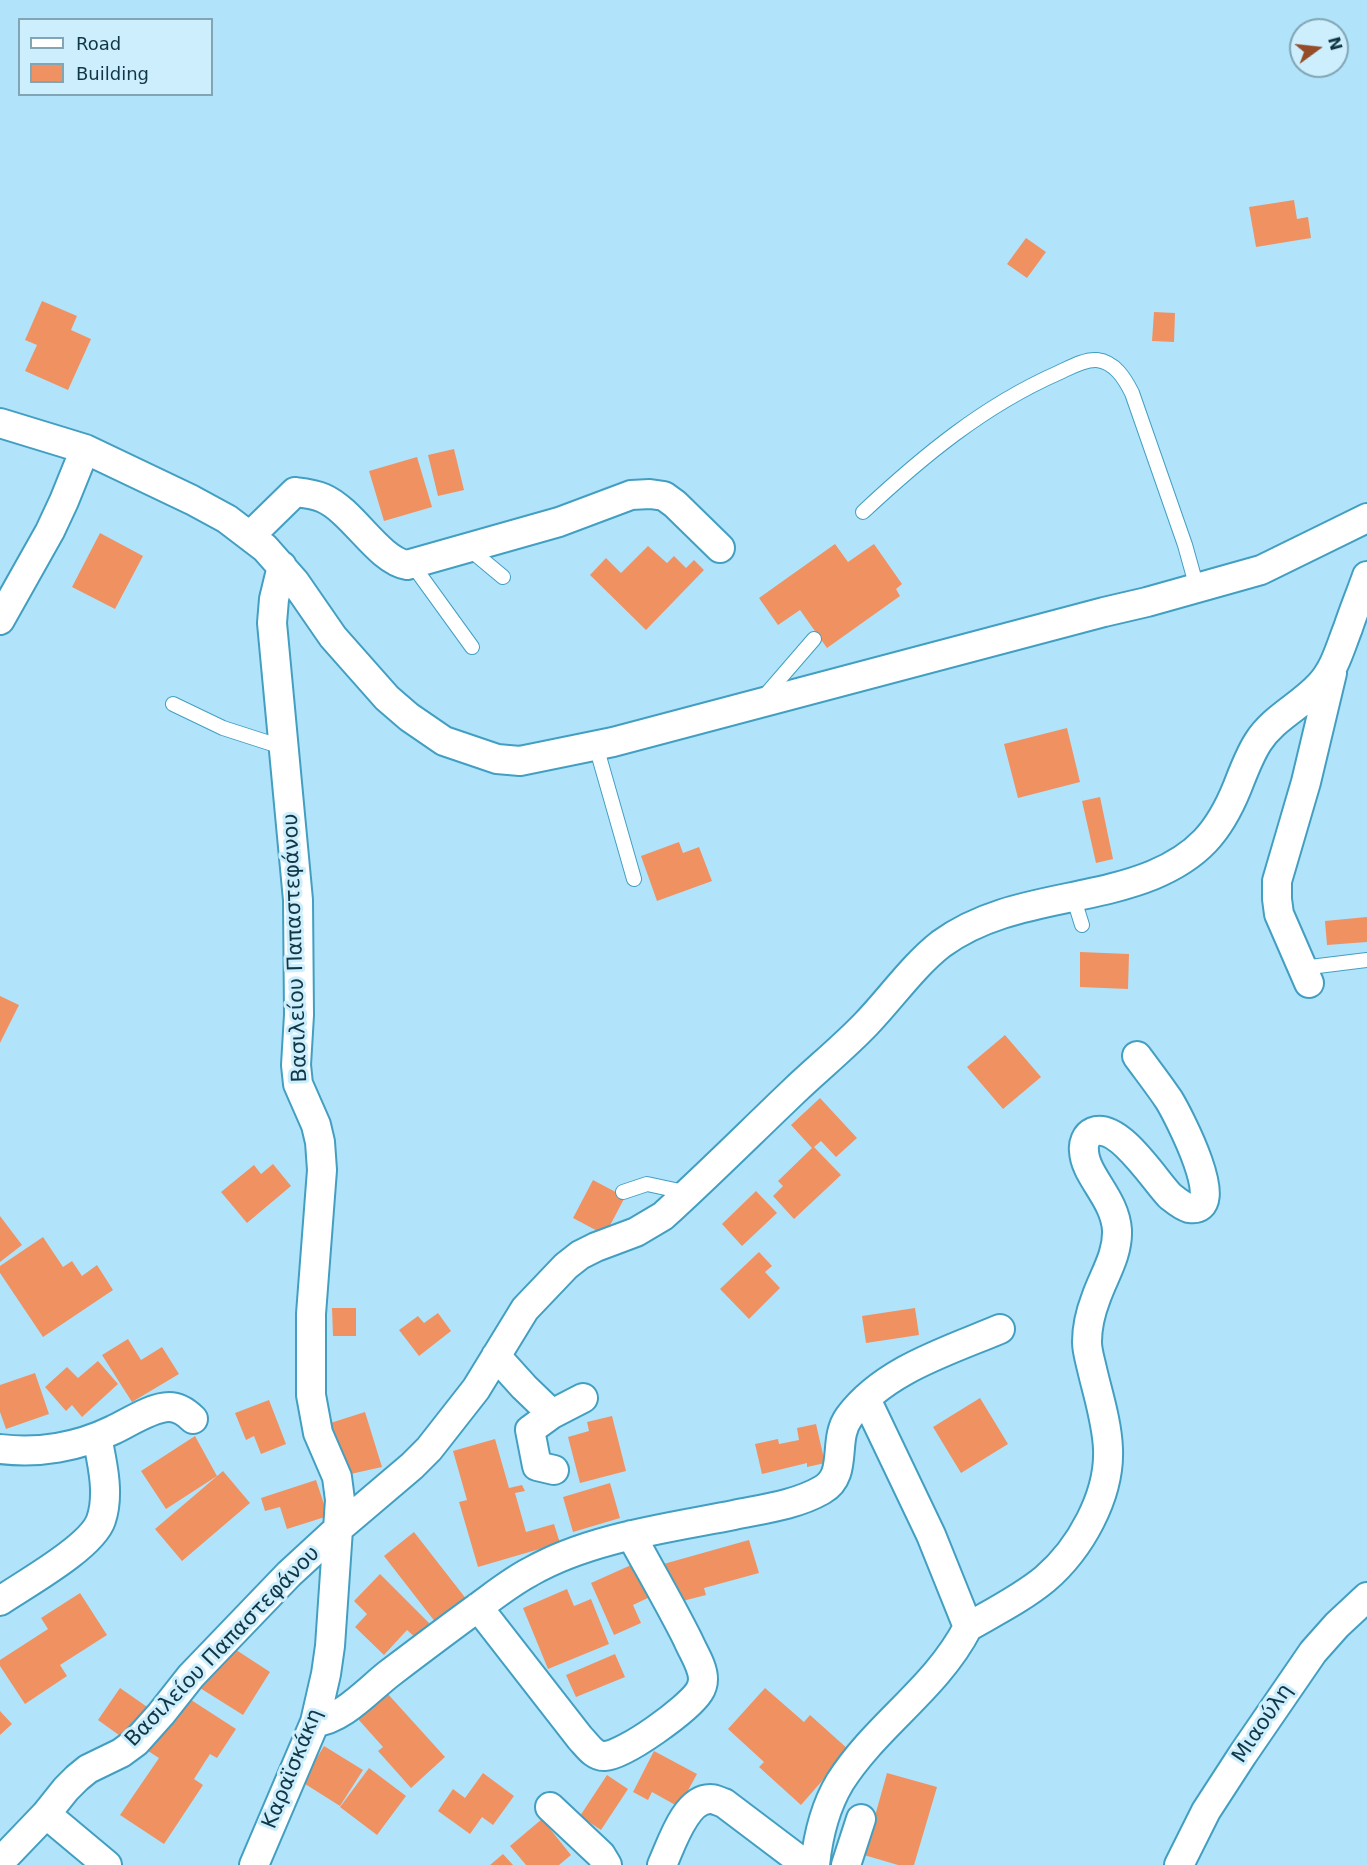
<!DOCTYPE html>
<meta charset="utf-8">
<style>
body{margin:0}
#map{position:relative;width:1367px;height:1865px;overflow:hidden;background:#b1e4fa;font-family:"DejaVu Sans",sans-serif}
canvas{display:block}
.legend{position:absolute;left:18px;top:18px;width:195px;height:78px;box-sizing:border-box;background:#cdeefd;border:2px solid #81a5b4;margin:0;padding:8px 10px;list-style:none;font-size:18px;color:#103746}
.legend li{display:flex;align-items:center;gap:12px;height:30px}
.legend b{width:30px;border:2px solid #81a5b4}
.north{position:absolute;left:1289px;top:18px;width:60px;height:60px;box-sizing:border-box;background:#cdeefd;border:2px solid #81a5b4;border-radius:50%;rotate:75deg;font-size:16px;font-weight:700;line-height:24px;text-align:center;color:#103746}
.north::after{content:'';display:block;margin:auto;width:21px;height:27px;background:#944d28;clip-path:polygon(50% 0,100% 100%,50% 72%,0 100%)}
</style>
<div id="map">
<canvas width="1367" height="1865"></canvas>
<ul class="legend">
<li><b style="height:8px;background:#fff"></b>Road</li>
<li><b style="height:16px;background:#f09162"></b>Building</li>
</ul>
<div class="north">N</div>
</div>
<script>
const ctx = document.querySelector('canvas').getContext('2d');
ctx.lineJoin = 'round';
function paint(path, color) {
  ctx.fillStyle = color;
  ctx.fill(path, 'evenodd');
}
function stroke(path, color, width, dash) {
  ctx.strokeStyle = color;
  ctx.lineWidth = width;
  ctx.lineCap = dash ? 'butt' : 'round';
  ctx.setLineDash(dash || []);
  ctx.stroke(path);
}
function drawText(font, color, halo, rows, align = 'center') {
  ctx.font = font + ' "DejaVu Sans",sans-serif';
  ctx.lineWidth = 6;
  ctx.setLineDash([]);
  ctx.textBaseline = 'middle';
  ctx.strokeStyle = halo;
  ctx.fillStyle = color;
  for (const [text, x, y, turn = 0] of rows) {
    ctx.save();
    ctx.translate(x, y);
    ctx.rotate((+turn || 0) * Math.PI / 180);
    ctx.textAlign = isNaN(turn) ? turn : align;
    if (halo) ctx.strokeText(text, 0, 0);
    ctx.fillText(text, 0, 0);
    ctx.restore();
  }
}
paint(new Path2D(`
 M 1294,200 L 1297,219 L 1308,217 L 1311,238 L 1256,247 L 1249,207 Z
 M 1026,238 L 1046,252 L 1027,278 L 1007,264 Z
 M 42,301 L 77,316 L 71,330 L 91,339 L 68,390 L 25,371 L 37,345 L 25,340 Z
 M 1154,312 L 1175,313 L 1174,342 L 1152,341 Z
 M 454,449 L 464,490 L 438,496 L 428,455 Z
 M 417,457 L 432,507 L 384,521 L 369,471 Z
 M 100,533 L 143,556 L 115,609 L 72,587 Z
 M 835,544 L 848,562 L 874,544 L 902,584 L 896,589 L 900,596 L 827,648 L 800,610 L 778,625 L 759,598 Z
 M 648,546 L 667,563 L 674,556 L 686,568 L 694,560 L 704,570 L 646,630 L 590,575 L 606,558 L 621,573 Z
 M 1067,728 L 1080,782 L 1018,798 L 1004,744 Z
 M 1100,797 L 1113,859 L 1096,863 L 1082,801 Z
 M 679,842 L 683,853 L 699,847 L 712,881 L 657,901 L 641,856 Z
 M 1367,917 L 1367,942 L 1327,945 L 1325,921 Z
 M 1080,952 L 1129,954 L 1128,989 L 1080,987 Z
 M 0,996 L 19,1005 L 0,1043 Z
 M 1005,1035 L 1041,1077 L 1003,1109 L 967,1067 Z
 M 820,1098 L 857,1138 L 836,1157 L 821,1141 L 814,1147 L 841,1175 L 794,1219 L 773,1196 L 783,1186 L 778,1181 L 812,1148 L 791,1125 Z
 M 273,1164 L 291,1186 L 247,1223 L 221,1192 L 254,1165 L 261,1174 Z
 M 593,1180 L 625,1197 L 605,1235 L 573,1218 Z
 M 756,1191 L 777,1213 L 742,1246 L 722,1224 Z
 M 0,1216 L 22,1245 L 0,1262 Z
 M 43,1237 L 63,1267 L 72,1261 L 82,1276 L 97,1265 L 113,1290 L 43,1337 L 0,1273 L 0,1266 Z
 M 759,1252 L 772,1266 L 765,1272 L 780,1288 L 749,1319 L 720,1289 Z
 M 332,1308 L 356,1308 L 356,1336 L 333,1336 Z
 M 915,1308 L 919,1335 L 866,1343 L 862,1316 Z
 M 438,1313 L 451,1331 L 419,1356 L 399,1330 L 418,1316 L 424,1323 Z
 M 128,1339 L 141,1360 L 162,1347 L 179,1374 L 132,1402 L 102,1355 Z
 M 98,1361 L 118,1384 L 82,1417 L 72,1405 L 66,1411 L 45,1387 L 67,1367 L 78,1378 Z
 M 35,1373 L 49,1414 L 6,1429 L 0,1412 L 0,1385 Z
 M 980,1398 L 1008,1444 L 961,1473 L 933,1427 Z
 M 269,1400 L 286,1444 L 261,1454 L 254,1436 L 246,1440 L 235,1413 Z
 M 365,1412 L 382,1467 L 337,1477 L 321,1426 Z
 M 612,1416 L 626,1471 L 580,1483 L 568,1437 L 589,1431 L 587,1422 Z
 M 816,1424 L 825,1463 L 807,1467 L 807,1463 L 762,1474 L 755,1444 L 778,1439 L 779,1444 L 799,1440 L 797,1428 Z
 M 195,1436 L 217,1476 L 166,1509 L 141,1471 Z
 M 495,1439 L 509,1488 L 522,1485 L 525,1491 L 515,1493 L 526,1532 L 554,1524 L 560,1543 L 478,1567 L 459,1502 L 467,1500 L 453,1451 Z
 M 223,1471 L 250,1503 L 182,1561 L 155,1529 Z
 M 316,1480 L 328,1516 L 287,1529 L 280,1507 L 265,1511 L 261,1498 Z
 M 610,1483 L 620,1518 L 573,1532 L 563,1497 Z
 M 414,1532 L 467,1600 L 436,1623 L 384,1556 Z
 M 749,1540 L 759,1573 L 704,1588 L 706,1595 L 671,1604 L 660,1565 Z
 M 640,1561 L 654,1595 L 633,1605 L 641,1623 L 614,1635 L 591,1583 Z
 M 380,1574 L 431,1625 L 417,1639 L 407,1630 L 384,1655 L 355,1627 L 367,1614 L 354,1601 Z
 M 567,1589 L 574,1606 L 591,1599 L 609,1644 L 548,1669 L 523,1608 Z
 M 80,1593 L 107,1635 L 60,1665 L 67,1676 L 25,1704 L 0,1666 L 0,1660 L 48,1629 L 41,1618 Z
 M 227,1644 L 270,1672 L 243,1715 L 200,1688 Z
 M 615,1654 L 625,1677 L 576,1697 L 566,1675 Z
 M 120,1688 L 153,1711 L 130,1743 L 98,1720 Z
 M 765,1688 L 804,1722 L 810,1715 L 849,1750 L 801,1805 L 759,1767 L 764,1762 L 728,1729 Z
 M 387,1693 L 445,1757 L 411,1788 L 378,1751 L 383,1747 L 358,1719 Z
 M 185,1696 L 236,1729 L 217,1758 L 210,1754 L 194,1779 L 203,1785 L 164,1844 L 120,1815 L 159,1758 L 148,1751 Z
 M 0,1711 L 12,1724 L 0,1735 Z
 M 324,1746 L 363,1770 L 340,1806 L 302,1782 Z
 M 654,1751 L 697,1774 L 679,1807 L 652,1792 L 648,1800 L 633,1792 Z
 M 369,1768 L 406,1796 L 377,1835 L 340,1807 Z
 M 483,1773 L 514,1796 L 493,1825 L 482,1817 L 470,1834 L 438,1811 L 453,1789 L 465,1798 Z
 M 887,1773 L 937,1787 L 914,1865 L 898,1865 L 864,1855 Z
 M 607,1775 L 628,1789 L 601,1830 L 580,1816 Z
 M 542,1819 L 571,1855 L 559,1865 L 526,1865 L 510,1846 Z
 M 503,1854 L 513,1865 L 490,1865 Z`), '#f09162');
const lane = new Path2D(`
 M 863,512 C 922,457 983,406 1058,373 C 1069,368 1084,359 1097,360 C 1115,362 1125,379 1132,393 L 1185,545 L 1197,588
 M 467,547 L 503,577
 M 412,564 L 472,647
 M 763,698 L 814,639
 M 173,704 L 223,728 L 285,748
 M 596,746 L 634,879
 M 1073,896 L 1082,925
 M 1302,968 L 1367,960
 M 623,1192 L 647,1184 L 689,1193`);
const street = new Path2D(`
 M 0,423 L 85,449 L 192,500 L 227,519 L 265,548 L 295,582 L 333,637 L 387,698 L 409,717 L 444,741 L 497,759 L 520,761 L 613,742 L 1104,612 L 1147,602 L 1261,570 L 1367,518
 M 251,535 L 295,492 C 304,493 314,494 323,498 C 353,511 378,560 407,565 L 559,522 L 631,495 L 650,494 L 664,496 L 675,504 L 720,548
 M 0,620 L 50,531 L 64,501 L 85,449
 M 1309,983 L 1279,914 L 1277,899 L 1277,881 L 1306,782 L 1332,673
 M 496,1356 L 524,1387 L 552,1414 L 530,1430 L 537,1466 L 554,1470
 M 866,1399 L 931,1535 L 968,1627
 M 552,1414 L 583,1398
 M 0,1449 C 38,1454 78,1447 113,1430 C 128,1423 152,1407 169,1407 C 179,1407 186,1412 193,1419
 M 0,1601 C 25,1584 92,1547 101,1520 C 110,1494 102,1462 97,1437
 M 478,1607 L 580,1738 C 587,1745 594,1757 605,1756 C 625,1755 688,1709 699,1692 C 701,1689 703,1683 703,1679 C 703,1666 693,1652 688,1640 C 670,1604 650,1570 631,1535
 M 968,1627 C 994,1612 1022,1598 1045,1579 C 1080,1549 1110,1496 1108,1449 C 1107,1422 1098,1395 1092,1369 C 1090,1360 1087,1351 1087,1342 C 1087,1328 1091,1311 1096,1298 C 1104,1275 1118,1255 1117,1230 C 1115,1198 1085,1176 1084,1151 C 1083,1144 1086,1135 1093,1132 C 1119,1122 1155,1181 1170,1196 C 1175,1200 1182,1206 1189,1208 C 1231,1215 1177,1113 1169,1100 C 1159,1085 1148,1071 1137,1056
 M 315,1722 C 342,1720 369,1689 390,1673 C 419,1651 448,1629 477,1608 C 495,1595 511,1582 530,1572 C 589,1538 668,1528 734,1515 C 763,1509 796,1505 822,1490 C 849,1475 832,1440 849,1417 C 884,1370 948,1351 1000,1329
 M 550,1807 L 601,1855 L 607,1865
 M 46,1814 L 107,1865
 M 0,1862 L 46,1814 L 66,1789 L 77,1778 L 88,1769 L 121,1753 L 136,1742 L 161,1714 L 191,1676 L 289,1574 L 339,1528 L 412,1466 L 429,1449 L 476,1389 L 525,1309 L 566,1266 L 580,1255 L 596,1247 L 636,1232 L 663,1216 C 707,1176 749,1134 793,1092 C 817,1069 843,1048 866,1024 C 891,998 913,966 941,944 C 1004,898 1084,903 1153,875 C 1198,856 1219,832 1237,788 C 1243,773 1249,756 1258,742 C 1273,718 1301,706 1320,685 C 1335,669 1340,648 1348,628 C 1354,610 1361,593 1367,576
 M 254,1865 L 315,1722 L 326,1674 L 330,1646 L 340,1500 L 337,1477 L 318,1433 L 311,1395 L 311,1314 L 322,1170 L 320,1142 L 316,1125 L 298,1084 L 296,1065 L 299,1015 L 298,900 L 272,623 L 274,599 L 282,566
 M 662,1865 C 671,1846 685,1798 711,1799 C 715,1799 720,1802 724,1803 L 806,1865
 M 815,1865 C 818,1836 825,1807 840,1782 C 877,1724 936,1689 968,1627
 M 846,1865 L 861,1819
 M 1179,1865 L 1206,1811 L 1243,1754 L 1313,1652 L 1337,1625 L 1367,1597`);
stroke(lane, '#429fc2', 16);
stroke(street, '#429fc2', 32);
stroke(lane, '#fff', 14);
stroke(street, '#fff', 28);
drawText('21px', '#103746', '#cdeefd', [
 ["Βασιλείου Παπαστεφάνου",296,948,-92],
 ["Βασιλείου Παπαστεφάνου",223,1647,-46],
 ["Μιαούλη",1263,1724,-56],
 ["Καραϊσκάκη",293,1769,-68]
]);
</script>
